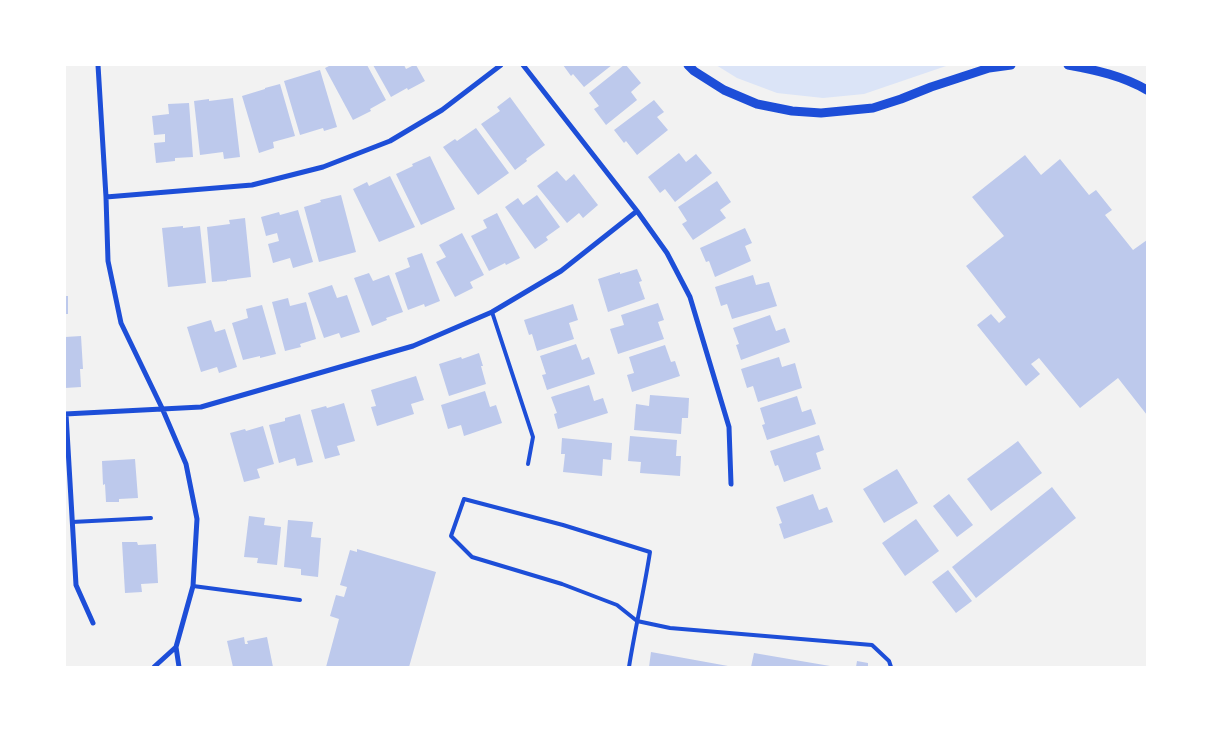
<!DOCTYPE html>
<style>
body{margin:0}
#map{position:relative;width:1212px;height:732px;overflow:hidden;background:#f2f2f2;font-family:"Work Sans",sans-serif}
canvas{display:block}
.frame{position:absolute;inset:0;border:66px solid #fff;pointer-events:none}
</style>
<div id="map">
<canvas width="1212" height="732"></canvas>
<div class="frame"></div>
</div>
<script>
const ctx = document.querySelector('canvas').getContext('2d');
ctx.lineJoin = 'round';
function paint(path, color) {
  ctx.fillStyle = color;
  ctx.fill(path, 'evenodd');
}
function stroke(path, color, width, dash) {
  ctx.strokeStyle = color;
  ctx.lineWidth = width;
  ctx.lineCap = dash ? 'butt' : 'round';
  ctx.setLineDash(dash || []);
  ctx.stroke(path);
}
paint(new Path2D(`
 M 716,65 L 949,65 L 864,94 L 823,98 L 777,93 L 737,78 Z`), '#dbe4f7');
paint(new Path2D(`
 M 331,65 L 367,65 L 386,100 L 370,109 L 371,111 L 353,120 L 325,68 Z
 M 373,65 L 404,65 L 406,69 L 414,65 L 416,65 L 425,81 L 408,90 L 407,88 L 391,97 Z
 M 563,65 L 612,65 L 584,87 L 573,74 L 571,76 Z
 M 624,65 L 626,65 L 641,83 L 631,92 L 637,100 L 606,125 L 594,109 L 599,106 L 589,93 Z
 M 320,70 L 337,127 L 324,131 L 323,128 L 300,135 L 284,81 Z
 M 280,84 L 295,136 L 273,142 L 274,148 L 259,153 L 242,96 L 265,89 L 265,88 Z
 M 510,97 L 545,145 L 526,159 L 527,161 L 515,170 L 481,124 L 500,111 L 497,107 Z
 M 233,98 L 240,157 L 224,159 L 223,152 L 200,155 L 194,101 L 209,99 L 209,101 Z
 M 654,100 L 664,112 L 657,117 L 668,130 L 637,155 L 626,141 L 624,143 L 614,130 Z
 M 189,103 L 193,157 L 175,158 L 175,161 L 156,163 L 154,143 L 165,142 L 165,134 L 154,135 L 152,116 L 169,114 L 168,104 Z
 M 476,128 L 509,173 L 478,195 L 443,147 L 455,139 L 457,141 Z
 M 679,153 L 686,162 L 696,154 L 712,173 L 675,202 L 665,189 L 660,193 L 648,177 Z
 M 1025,155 L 1041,175 L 1060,159 L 1089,195 L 1096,190 L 1112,210 L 1105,215 L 1133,250 L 1147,240 L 1147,415 L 1118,378 L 1080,408 L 1039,358 L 1031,364 L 1040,374 L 1026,386 L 977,325 L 991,314 L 999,323 L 1006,317 L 966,266 L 1004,236 L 972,197 Z
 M 430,156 L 455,209 L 421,225 L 396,174 L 413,166 L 412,164 Z
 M 557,171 L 566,181 L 574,174 L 598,205 L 583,218 L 579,213 L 567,223 L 537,186 Z
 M 390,176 L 415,227 L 379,242 L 353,189 L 367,182 L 369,186 Z
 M 717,181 L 731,202 L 720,210 L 726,218 L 693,240 L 682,224 L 687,221 L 678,207 Z
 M 341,195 L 356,252 L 319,262 L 304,207 L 321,202 L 320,200 Z
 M 537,195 L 560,227 L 546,237 L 548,240 L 535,249 L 505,207 L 518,198 L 523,205 Z
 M 298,210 L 313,262 L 293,268 L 290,258 L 273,263 L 268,244 L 279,241 L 277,233 L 266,236 L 261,217 L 279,212 L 280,215 Z
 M 497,213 L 520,258 L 506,265 L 505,263 L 489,271 L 471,236 L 487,228 L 483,220 Z
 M 245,218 L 251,277 L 227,280 L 227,281 L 212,282 L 207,227 L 230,224 L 229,220 Z
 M 183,226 L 183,228 L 200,226 L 206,283 L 168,287 L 162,228 Z
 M 745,228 L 752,243 L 745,246 L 751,261 L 715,277 L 709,261 L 706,262 L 700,248 Z
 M 462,233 L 484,275 L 470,282 L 473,288 L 455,297 L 436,262 L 446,257 L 439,245 Z
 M 422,253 L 440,301 L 425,307 L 424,304 L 408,310 L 395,273 L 410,267 L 407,258 Z
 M 637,269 L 642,281 L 639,282 L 645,299 L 608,312 L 598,279 L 620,272 L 620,274 Z
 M 369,273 L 373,281 L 389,275 L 403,312 L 386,318 L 387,320 L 372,326 L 354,278 Z
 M 753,275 L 756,285 L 769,282 L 777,306 L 732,319 L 727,304 L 721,306 L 715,287 Z
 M 332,285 L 337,298 L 347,295 L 360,332 L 341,338 L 339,333 L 324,338 L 308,293 Z
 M 65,296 L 68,296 L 68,314 L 65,314 Z
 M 288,298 L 290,306 L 306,302 L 316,339 L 300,344 L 301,347 L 285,351 L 272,302 Z
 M 658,303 L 664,320 L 658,322 L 664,339 L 618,354 L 610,329 L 624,325 L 621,315 Z
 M 573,304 L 578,320 L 569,323 L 574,339 L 537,351 L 532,334 L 529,335 L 524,320 Z
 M 262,305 L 276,354 L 260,358 L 260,356 L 243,360 L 232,323 L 248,318 L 246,309 Z
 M 770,315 L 776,331 L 785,328 L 790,342 L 741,360 L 736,345 L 739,344 L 733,328 Z
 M 211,320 L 215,332 L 225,329 L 237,367 L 219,373 L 217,367 L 201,372 L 187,327 Z
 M 81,336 L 83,369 L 80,369 L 81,387 L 65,388 L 65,337 Z
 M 576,344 L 582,360 L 589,357 L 595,374 L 547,390 L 542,375 L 546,374 L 540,356 Z
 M 665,345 L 671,362 L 675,361 L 680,376 L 632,392 L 627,375 L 634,373 L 629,357 Z
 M 479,353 L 483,366 L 481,366 L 486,384 L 449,396 L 439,364 L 461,357 L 462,359 Z
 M 779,357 L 782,367 L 795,363 L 802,388 L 758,402 L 753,386 L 747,388 L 741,369 Z
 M 416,376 L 424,400 L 411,404 L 414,414 L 377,426 L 371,407 L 376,406 L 371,390 Z
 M 589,385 L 594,401 L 603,398 L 608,413 L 558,429 L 554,414 L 557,413 L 551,397 Z
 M 485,391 L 490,407 L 496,405 L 502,423 L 464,436 L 461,425 L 448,429 L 441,405 Z
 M 650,395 L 689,398 L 688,418 L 682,418 L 681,434 L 634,430 L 636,404 L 649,406 Z
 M 797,396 L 802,412 L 811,409 L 816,424 L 767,440 L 762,425 L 765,424 L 760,408 Z
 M 344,403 L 355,441 L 337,446 L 340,455 L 325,459 L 311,410 L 326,406 L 327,408 Z
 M 300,414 L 313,462 L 297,466 L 295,458 L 279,463 L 269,425 L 285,421 L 285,418 Z
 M 263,426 L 274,464 L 257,469 L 260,478 L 244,482 L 230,433 L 245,429 L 246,431 Z
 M 819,435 L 824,450 L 816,453 L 821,469 L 784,482 L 778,465 L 775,466 L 770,451 Z
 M 630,436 L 677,440 L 676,456 L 681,456 L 680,476 L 640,473 L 641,462 L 628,461 Z
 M 562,438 L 612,443 L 611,460 L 603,459 L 602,476 L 563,472 L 565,454 L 561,454 Z
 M 1018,441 L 1042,473 L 991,511 L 967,479 Z
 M 135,459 L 138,498 L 119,499 L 119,502 L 106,502 L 105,484 L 103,485 L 102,461 Z
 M 897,469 L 918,503 L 884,523 L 863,489 Z
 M 1052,487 L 1076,518 L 976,598 L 952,567 Z
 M 813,494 L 819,510 L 827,507 L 833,522 L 784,539 L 779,524 L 782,523 L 776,507 Z
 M 949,494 L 973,525 L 957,537 L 933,506 Z
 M 249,516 L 265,518 L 264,525 L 281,527 L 277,565 L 257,563 L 258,558 L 244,557 Z
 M 916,519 L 939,551 L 905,576 L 882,543 Z
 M 288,520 L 313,522 L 311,537 L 321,538 L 318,577 L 301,575 L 301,569 L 284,567 Z
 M 122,542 L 137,542 L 138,545 L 156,544 L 158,583 L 141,584 L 142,592 L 125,593 Z
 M 357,549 L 436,572 L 409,667 L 326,667 L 339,619 L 330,616 L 336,595 L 344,597 L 347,587 L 340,585 L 350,550 L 357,552 Z
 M 948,570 L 972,601 L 956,613 L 932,582 Z
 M 244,637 L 245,644 L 248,644 L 247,641 L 267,637 L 273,667 L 233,667 L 227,641 Z
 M 651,652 L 728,666 L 728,667 L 649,667 Z
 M 754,653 L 830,666 L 830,667 L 751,667 Z
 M 857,661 L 868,663 L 868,667 L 856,667 Z`), '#bdc9ec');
stroke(new Path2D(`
 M 492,312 L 533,437 L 528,464
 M 72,522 L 151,518
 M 193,586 L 300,600
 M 629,667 C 635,629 644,591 650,552 L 563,525 L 464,499 L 451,536 L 472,557 L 562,584 L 617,605 L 637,621 L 670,628 L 872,645 L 889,661 L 891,667`), '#1d4ed8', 4);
stroke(new Path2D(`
 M 98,65 L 106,197 L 108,261 L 121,323 L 162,408 L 186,464 L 197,519 L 193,586 L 176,647 L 179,667
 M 523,65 L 637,211 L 667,253 L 690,297 L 729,427 L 731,484
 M 106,197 L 252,185 L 323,167 L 390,141 L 442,110 L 501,65
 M 65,414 L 201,407 L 413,346 L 492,312 L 561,271 L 637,211
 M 66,414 L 76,585 L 93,623
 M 154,667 L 176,647`), '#1d4ed8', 5);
stroke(new Path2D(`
 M 688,65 L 694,71 L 724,90 L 757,104 L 792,111 L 821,113 L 873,108 L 901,99 L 931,87 L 989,68 L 1011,65
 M 1068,65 C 1096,70 1123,76 1147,90`), '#1d4ed8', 9);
</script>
